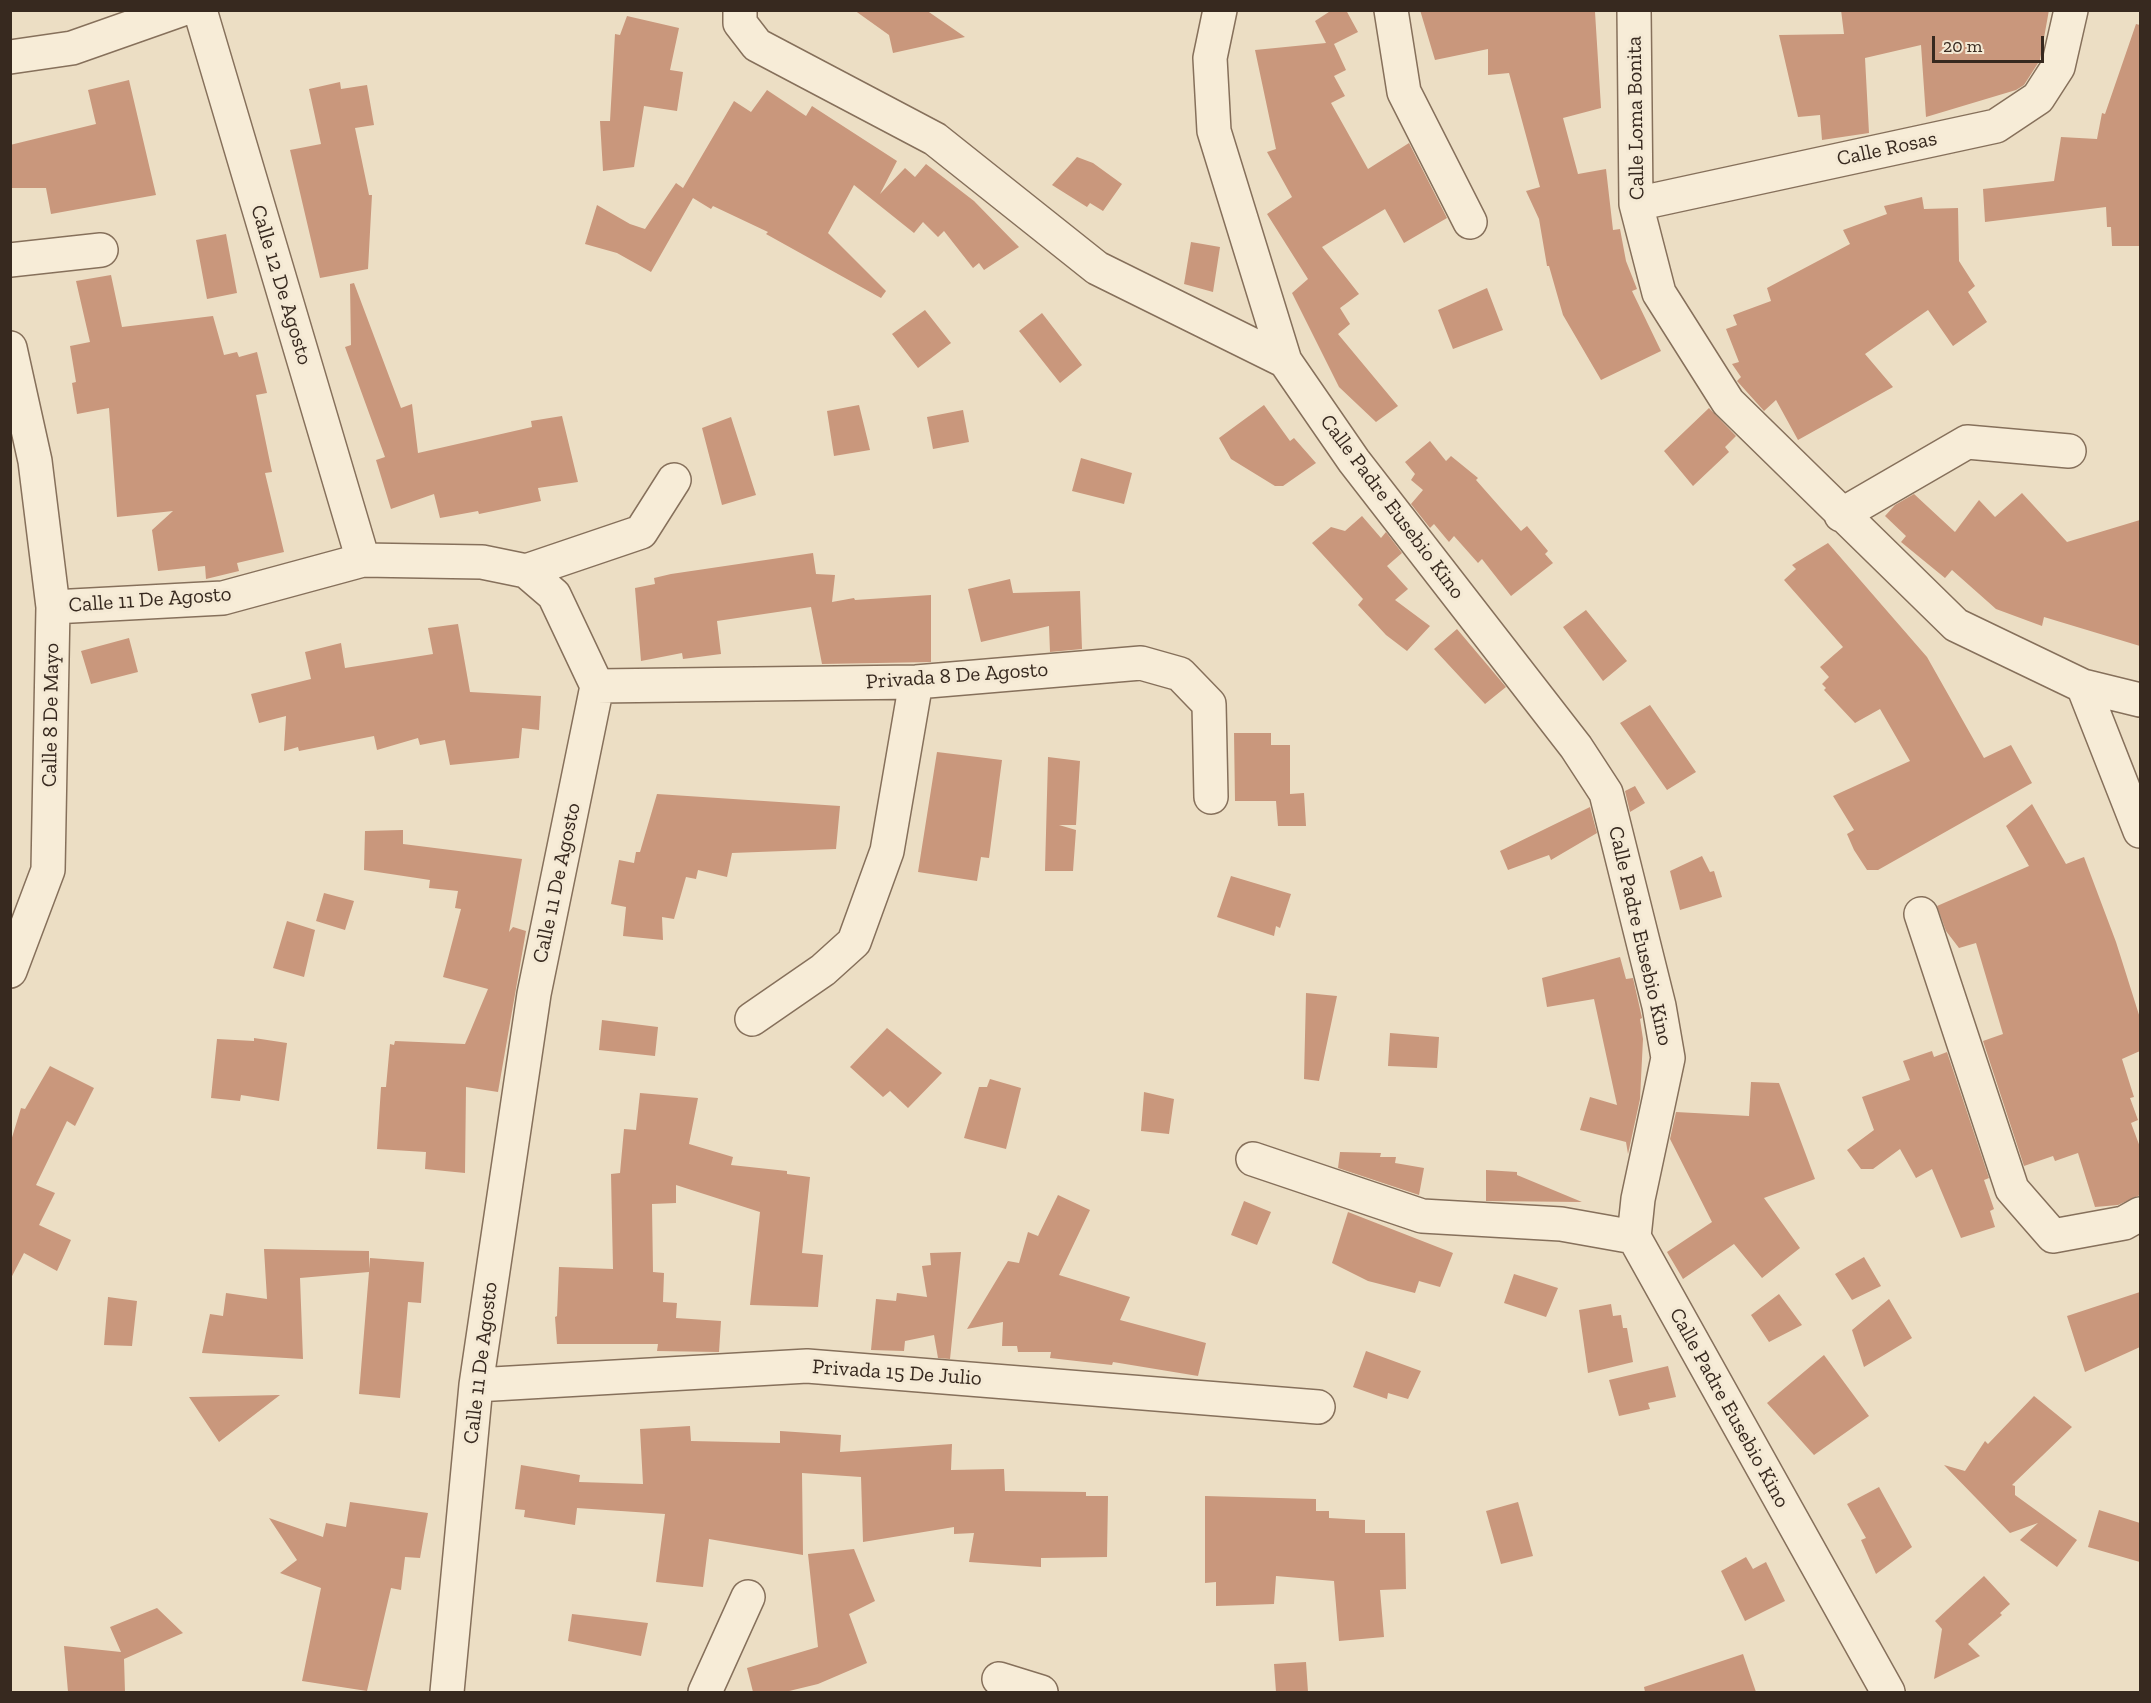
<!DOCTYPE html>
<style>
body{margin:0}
#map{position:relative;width:2151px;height:1703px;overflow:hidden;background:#ecdec4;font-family:"Zilla Slab",serif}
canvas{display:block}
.frame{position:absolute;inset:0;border:12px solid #37291f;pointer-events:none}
.scale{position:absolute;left:1932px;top:36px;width:112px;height:27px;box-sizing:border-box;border:3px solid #37291f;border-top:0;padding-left:8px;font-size:18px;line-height:21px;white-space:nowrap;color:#37291f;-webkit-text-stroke:4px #f4e9d4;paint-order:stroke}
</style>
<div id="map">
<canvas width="2151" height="1703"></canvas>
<div class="frame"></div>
<div class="scale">20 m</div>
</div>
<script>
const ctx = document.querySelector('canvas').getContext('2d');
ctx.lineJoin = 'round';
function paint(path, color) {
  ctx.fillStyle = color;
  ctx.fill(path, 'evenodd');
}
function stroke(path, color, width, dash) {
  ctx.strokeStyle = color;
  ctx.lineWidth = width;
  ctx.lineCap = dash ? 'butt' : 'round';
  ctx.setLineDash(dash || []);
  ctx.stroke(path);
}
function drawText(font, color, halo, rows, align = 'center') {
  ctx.font = font + ' "Zilla Slab",serif';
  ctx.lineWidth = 6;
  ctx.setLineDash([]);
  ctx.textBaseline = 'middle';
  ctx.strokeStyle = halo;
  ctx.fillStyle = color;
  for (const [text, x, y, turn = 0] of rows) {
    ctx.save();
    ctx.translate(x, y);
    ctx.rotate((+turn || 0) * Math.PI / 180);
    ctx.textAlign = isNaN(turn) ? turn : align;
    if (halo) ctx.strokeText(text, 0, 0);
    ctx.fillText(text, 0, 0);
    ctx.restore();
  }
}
paint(new Path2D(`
 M 854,10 L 926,10 L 965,37 L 893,53 L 889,35 Z
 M 1332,10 L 1346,10 L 1358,32 L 1334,44 L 1346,70 L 1334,76 L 1345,96 L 1331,103 L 1368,169 L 1409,143 L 1447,218 L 1404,243 L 1385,209 L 1322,247 L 1359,294 L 1340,308 L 1350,324 L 1338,334 L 1398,406 L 1376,422 L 1339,387 L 1292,293 L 1308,279 L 1267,214 L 1292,197 L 1267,152 L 1276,149 L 1255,50 L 1326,43 L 1315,21 Z
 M 1420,10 L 1595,12 L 1601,108 L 1563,118 L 1578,174 L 1606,169 L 1613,230 L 1620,229 L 1626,261 L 1637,289 L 1632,291 L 1661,351 L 1601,380 L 1563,315 L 1549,266 L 1547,266 L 1539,219 L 1526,191 L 1540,187 L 1509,73 L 1488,75 L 1488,49 L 1435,60 Z
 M 1841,10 L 2049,10 L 2040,60 L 2024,85 L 2016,90 L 1926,117 L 1921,45 L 1865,58 L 1869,133 L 1822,140 L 1820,115 L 1798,117 L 1779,35 L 1844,34 Z
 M 627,16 L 679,28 L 670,70 L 683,72 L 677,111 L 644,106 L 634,167 L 603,171 L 600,121 L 610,121 L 615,34 L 620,35 Z
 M 2136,24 L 2140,25 L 2140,246 L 2112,246 L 2111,227 L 2107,227 L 2106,207 L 1985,222 L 1983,189 L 2054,181 L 2061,137 L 2097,139 L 2102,113 L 2105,114 Z
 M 129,80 L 156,195 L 51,214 L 46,188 L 10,188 L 10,145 L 96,124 L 88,90 Z
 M 340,82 L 341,89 L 367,85 L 374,125 L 355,128 L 369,195 L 372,195 L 368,269 L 320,278 L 290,150 L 321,144 L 309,89 Z
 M 767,90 L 806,116 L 812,106 L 897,161 L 880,194 L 905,168 L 915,177 L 926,164 L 974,201 L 1019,247 L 984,270 L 979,263 L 973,268 L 944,231 L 938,237 L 923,222 L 914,233 L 854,185 L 828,233 L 886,291 L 881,298 L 766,234 L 768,232 L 713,206 L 711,209 L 693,198 L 651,272 L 617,253 L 585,244 L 597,205 L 630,224 L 645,229 L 676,183 L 683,188 L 734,101 L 751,112 Z
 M 1077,157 L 1093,163 L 1122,184 L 1103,211 L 1090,203 L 1087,207 L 1052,185 Z
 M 1922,197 L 1924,209 L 1958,208 L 1959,261 L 1975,286 L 1968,292 L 1987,322 L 1953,346 L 1928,310 L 1865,354 L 1893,387 L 1798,440 L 1776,400 L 1764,411 L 1737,381 L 1741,377 L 1732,364 L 1739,362 L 1726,329 L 1737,325 L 1733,315 L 1771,301 L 1767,288 L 1850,244 L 1843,230 L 1887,214 L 1884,206 Z
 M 226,234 L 237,293 L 207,299 L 196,240 Z
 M 1191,242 L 1220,247 L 1213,292 L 1184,284 Z
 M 111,275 L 122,327 L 213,316 L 224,355 L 237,352 L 239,357 L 257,352 L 267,393 L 256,395 L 272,472 L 265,473 L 284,552 L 237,563 L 239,571 L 206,579 L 205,566 L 158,571 L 152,530 L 173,511 L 117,517 L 109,408 L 77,414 L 72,383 L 76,382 L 70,346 L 90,342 L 76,281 Z
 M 354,283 L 401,408 L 412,404 L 418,453 L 532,427 L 531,421 L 562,416 L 578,482 L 538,488 L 541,501 L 479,514 L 478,511 L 440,518 L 434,494 L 391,509 L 376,460 L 385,457 L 345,347 L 351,345 L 350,284 Z
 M 1487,288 L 1503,330 L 1453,349 L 1438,310 Z
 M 925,310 L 951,343 L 918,368 L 892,334 Z
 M 1042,313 L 1082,365 L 1060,383 L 1019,331 Z
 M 859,405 L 870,450 L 834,456 L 827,411 Z
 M 1264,405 L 1290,441 L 1294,438 L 1316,463 L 1283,486 L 1275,486 L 1231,459 L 1219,438 Z
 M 1709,408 L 1736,436 L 1725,447 L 1729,452 L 1693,486 L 1664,451 Z
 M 963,410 L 969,442 L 933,449 L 927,417 Z
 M 731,417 L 756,495 L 722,505 L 702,428 Z
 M 1430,441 L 1446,461 L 1451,456 L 1478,478 L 1476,480 L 1521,531 L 1527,526 L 1548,551 L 1545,554 L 1553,563 L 1511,596 L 1482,559 L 1478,563 L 1454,536 L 1449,542 L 1434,524 L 1430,528 L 1411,504 L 1423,490 L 1411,480 L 1415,474 L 1405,462 Z
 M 1081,458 L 1132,473 L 1124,504 L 1072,491 Z
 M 2022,493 L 2067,542 L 2140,520 L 2140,646 L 2044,617 L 2042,626 L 1996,609 L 1952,570 L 1945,578 L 1901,542 L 1906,536 L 1885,516 L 1895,505 L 1914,494 L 1955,532 L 1979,500 L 1995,517 Z
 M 1362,516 L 1381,538 L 1386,532 L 1402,553 L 1387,566 L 1408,589 L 1395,600 L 1430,626 L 1407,651 L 1386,635 L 1358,605 L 1363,599 L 1312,543 L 1331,527 L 1345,531 Z
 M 1828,543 L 1927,657 L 1984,758 L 2011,745 L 2032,783 L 1878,870 L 1867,870 L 1854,850 L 1847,834 L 1854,830 L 1833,796 L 1910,761 L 1880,709 L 1855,723 L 1824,690 L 1826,688 L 1822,684 L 1829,677 L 1820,667 L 1843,647 L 1784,580 L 1796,569 L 1792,565 Z
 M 813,553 L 816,574 L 835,575 L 832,602 L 854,598 L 855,600 L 931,595 L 931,662 L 822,664 L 811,607 L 717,621 L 721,654 L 683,659 L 682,653 L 641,661 L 635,588 L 655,584 L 654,578 L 671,574 Z
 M 1010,579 L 1013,593 L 1080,591 L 1082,649 L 1050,652 L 1049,626 L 981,642 L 968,589 Z
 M 1586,610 L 1627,661 L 1603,681 L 1563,627 Z
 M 458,624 L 470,692 L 541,696 L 539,730 L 522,728 L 519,758 L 450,765 L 445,740 L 420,745 L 418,738 L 377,750 L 374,736 L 299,751 L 298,747 L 284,751 L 286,716 L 259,723 L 251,694 L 311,679 L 305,652 L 341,643 L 345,668 L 433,654 L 428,628 Z
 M 1457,629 L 1506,687 L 1485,704 L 1434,649 Z
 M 129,638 L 138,672 L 91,684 L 81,651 Z
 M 1650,705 L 1696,772 L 1667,790 L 1620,723 Z
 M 1234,733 L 1271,733 L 1271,745 L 1290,745 L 1290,794 L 1304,793 L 1306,826 L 1278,826 L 1276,801 L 1235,801 Z
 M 937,752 L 1002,760 L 989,858 L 981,857 L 977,881 L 918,872 Z
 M 1048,757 L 1080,761 L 1076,825 L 1059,825 L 1076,830 L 1073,871 L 1045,871 Z
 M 1635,786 L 1645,803 L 1630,812 L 1625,791 Z
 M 657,794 L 840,806 L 836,849 L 732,853 L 727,877 L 698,870 L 696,879 L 686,877 L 674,919 L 662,917 L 663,940 L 623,936 L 626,907 L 611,904 L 619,860 L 634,863 L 636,852 L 640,852 Z
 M 2032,804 L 2066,864 L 2084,857 L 2116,942 L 2140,1018 L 2140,1051 L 2122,1059 L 2134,1097 L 2130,1098 L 2138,1120 L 2131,1123 L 2140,1147 L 2140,1195 L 2118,1205 L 2095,1207 L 2078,1153 L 2055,1161 L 2053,1156 L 2024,1166 L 1983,1041 L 2003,1034 L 1976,943 L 1959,948 L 1946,931 L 1937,906 L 2029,866 L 2006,826 Z
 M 1590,807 L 1597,833 L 1551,860 L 1549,855 L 1508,870 L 1500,851 Z
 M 403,830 L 403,844 L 522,859 L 509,932 L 513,927 L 526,931 L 498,1092 L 466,1087 L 465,1173 L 425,1169 L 426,1152 L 377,1149 L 381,1087 L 386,1087 L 390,1044 L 394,1045 L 395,1041 L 465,1044 L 488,989 L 443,977 L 461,909 L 455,908 L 458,891 L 429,888 L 430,880 L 364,870 L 365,831 Z
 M 1702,856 L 1710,872 L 1714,871 L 1722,897 L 1680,910 L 1670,871 Z
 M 1231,876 L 1291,894 L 1280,928 L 1276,926 L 1274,936 L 1217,917 Z
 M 324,893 L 354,901 L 345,930 L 316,921 Z
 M 287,921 L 315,930 L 304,977 L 273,968 Z
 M 1620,957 L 1626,979 L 1633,978 L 1642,1018 L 1640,1019 L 1643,1039 L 1640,1099 L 1628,1154 L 1626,1142 L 1580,1130 L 1590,1097 L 1617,1105 L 1594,999 L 1547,1007 L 1542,978 Z
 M 1306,993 L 1337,996 L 1319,1081 L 1304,1079 Z
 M 602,1020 L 658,1027 L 655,1056 L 599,1050 Z
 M 887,1028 L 942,1073 L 908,1108 L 890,1091 L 883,1097 L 850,1067 Z
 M 1390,1033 L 1439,1037 L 1437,1068 L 1388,1066 Z
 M 254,1038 L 287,1043 L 279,1101 L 241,1095 L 240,1101 L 211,1098 L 217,1039 L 254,1041 Z
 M 1932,1051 L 1934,1057 L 1947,1052 L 1989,1178 L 1984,1180 L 1994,1209 L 1990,1211 L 1995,1227 L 1961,1238 L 1932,1169 L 1916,1178 L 1900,1149 L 1873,1169 L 1861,1169 L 1847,1150 L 1874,1130 L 1862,1097 L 1910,1080 L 1903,1061 Z
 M 50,1066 L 94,1088 L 75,1126 L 67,1121 L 36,1185 L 55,1193 L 39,1225 L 71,1240 L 57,1271 L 24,1253 L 10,1280 L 10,1144 L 21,1108 L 25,1109 Z
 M 990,1079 L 1021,1088 L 1006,1149 L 964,1138 L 979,1087 L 987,1087 Z
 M 1751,1082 L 1779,1083 L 1815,1179 L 1764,1198 L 1800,1248 L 1762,1278 L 1734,1244 L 1683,1279 L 1667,1252 L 1712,1222 L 1670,1139 L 1676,1112 L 1749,1116 Z
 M 1144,1092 L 1174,1099 L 1169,1134 L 1141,1131 Z
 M 640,1093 L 698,1098 L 689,1144 L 733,1157 L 731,1165 L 787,1171 L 787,1174 L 810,1177 L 802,1253 L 823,1255 L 818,1307 L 750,1305 L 760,1212 L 676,1185 L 676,1203 L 652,1204 L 653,1272 L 664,1273 L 663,1302 L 677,1303 L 676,1318 L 721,1321 L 719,1352 L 657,1351 L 658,1344 L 557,1344 L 555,1317 L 557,1316 L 559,1267 L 613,1269 L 611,1174 L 620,1173 L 624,1129 L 636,1130 Z
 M 1340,1152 L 1381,1153 L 1380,1157 L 1396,1157 L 1395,1163 L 1424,1168 L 1419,1195 L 1338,1168 Z
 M 1486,1170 L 1517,1172 L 1517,1175 L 1582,1202 L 1486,1201 Z
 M 1058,1195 L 1090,1210 L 1059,1275 L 1130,1297 L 1120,1320 L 1206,1343 L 1198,1376 L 1113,1362 L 1112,1365 L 1050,1358 L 1051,1352 L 1018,1352 L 1017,1346 L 1002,1346 L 1003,1322 L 967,1329 L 1008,1261 L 1019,1263 L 1028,1232 L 1038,1236 Z
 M 1244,1201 L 1271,1212 L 1257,1245 L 1231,1235 Z
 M 1348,1212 L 1453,1253 L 1440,1287 L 1419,1281 L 1415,1293 L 1368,1281 L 1332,1263 Z
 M 264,1249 L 369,1251 L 369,1269 L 370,1258 L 424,1262 L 421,1303 L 408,1302 L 400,1398 L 359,1394 L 369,1272 L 300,1278 L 303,1359 L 202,1353 L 210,1314 L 223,1316 L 226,1293 L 267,1299 Z
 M 961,1252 L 950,1359 L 938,1358 L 934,1335 L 905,1341 L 904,1351 L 871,1350 L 876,1299 L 896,1301 L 897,1293 L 927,1297 L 922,1266 L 931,1265 L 930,1253 Z
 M 1864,1257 L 1881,1286 L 1852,1300 L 1835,1274 Z
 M 1514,1274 L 1558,1288 L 1546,1317 L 1504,1303 Z
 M 2140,1292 L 2140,1347 L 2085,1372 L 2067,1316 Z
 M 1779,1294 L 1802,1325 L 1769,1342 L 1751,1315 Z
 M 108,1297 L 137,1301 L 132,1346 L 104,1345 Z
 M 1889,1299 L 1912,1338 L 1864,1367 L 1852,1330 Z
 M 1611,1304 L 1613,1316 L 1621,1315 L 1623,1328 L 1627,1328 L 1633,1362 L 1588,1373 L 1579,1310 Z
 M 1366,1351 L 1421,1371 L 1408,1399 L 1388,1393 L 1387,1399 L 1353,1387 Z
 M 1824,1355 L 1869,1416 L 1814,1455 L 1767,1403 Z
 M 1668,1366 L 1676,1397 L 1648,1403 L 1650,1409 L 1619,1416 L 1609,1380 Z
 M 280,1395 L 219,1442 L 189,1397 Z
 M 2034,1396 L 2072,1427 L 2012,1485 L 2015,1486 L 2015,1495 L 2077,1540 L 2057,1567 L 2020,1540 L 2038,1523 L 2010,1533 L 1944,1465 L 1965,1471 L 1985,1441 L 1988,1444 Z
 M 690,1426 L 691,1441 L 780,1443 L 780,1431 L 841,1435 L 840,1452 L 952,1444 L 951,1470 L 1004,1469 L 1005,1491 L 1086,1492 L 1086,1496 L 1108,1496 L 1107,1557 L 1041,1558 L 1041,1567 L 969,1562 L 974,1533 L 954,1534 L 954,1527 L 863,1542 L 861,1477 L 802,1473 L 803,1555 L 709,1539 L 703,1587 L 656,1582 L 665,1514 L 577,1508 L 575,1525 L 524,1517 L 525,1510 L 515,1509 L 521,1465 L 580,1475 L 579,1482 L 643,1484 L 640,1429 Z
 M 1879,1487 L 1912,1547 L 1876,1574 L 1861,1540 L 1866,1538 L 1847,1504 Z
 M 1205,1496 L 1316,1499 L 1316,1511 L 1329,1511 L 1329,1518 L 1365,1520 L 1365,1533 L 1405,1533 L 1406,1589 L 1380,1590 L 1384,1637 L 1339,1641 L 1334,1581 L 1276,1576 L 1274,1604 L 1216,1606 L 1216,1582 L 1205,1583 Z
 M 350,1502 L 428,1513 L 420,1558 L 405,1557 L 401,1590 L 391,1588 L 367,1691 L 302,1681 L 321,1588 L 280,1573 L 297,1560 L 269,1518 L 323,1537 L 326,1523 L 346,1527 Z
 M 1518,1502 L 1533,1556 L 1501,1564 L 1486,1511 Z
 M 2099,1510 L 2140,1523 L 2140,1562 L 2088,1547 Z
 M 854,1549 L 875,1601 L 849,1614 L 867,1663 L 818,1684 L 785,1692 L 753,1692 L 747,1668 L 818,1647 L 808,1554 Z
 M 1746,1557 L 1753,1569 L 1766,1562 L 1785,1601 L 1745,1621 L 1721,1571 Z
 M 1984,1576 L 2010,1604 L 2000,1613 L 2002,1615 L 1968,1644 L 1980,1656 L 1934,1679 L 1942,1629 L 1935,1621 Z
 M 157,1608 L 183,1633 L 124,1659 L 125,1692 L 68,1692 L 64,1646 L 121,1652 L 110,1627 Z
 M 572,1614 L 648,1623 L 641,1656 L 568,1641 Z
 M 1743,1654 L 1756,1692 L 1645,1692 L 1644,1687 Z
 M 1306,1662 L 1308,1692 L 1276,1692 L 1274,1664 Z`), '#c9977c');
const minor = new Path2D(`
 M 200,10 L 363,560
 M 740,10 L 740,23 L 757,45 L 935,139 L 1097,268 L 1285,361
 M 1220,10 L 1210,58 L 1214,131 L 1285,361 L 1354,461 L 1576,747 L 1606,793 L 1659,1006 L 1668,1058 L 1638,1199 L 1634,1237 L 1888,1692
 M 1391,10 L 1404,92 L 1470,222
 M 1634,10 L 1636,204 L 1659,293 L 1728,402 L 1956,625 L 2083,686 L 2140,700
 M 10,57 L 72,48 L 180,10
 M 1636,204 L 1996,126 L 2038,98 L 2058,67 L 2071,10
 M 10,260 L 101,250
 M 10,348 L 35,461 L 53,607 L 48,870 L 10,971
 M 1841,515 L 1967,442 L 2069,451
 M 526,571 L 641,532 L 674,480
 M 53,607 L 223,598 L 363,560 L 482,562 L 526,571 L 554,595 L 597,686 L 534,994 L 476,1385 L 447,1692
 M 597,686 L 916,682 L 1141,663 L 1180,674 L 1209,704 L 1211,797
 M 2083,686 L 2140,831
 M 1921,914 L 2012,1189 L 2053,1236 L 2124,1223 L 2140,1214
 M 752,1019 L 823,970 L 854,942 L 887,851 L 916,682
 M 1253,1159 L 1422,1216 L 1561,1224 L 1634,1237
 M 476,1385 L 807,1366 L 1318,1407
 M 999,1679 L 1041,1692
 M 705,1692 L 748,1597`);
stroke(minor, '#86705b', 36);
stroke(minor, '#f7ecd7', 33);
drawText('21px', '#37291f', '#f4e9d4', [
 ["Calle Loma Bonita",1636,118,-91],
 ["Calle Rosas",1887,149,-12],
 ["Calle 12 De Agosto",281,285,73],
 ["Calle Padre Eusebio Kino",1392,507,53],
 ["Calle 11 De Agosto",150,600,-4],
 ["Privada 8 De Agosto",957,676,-4],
 ["Calle 8 De Mayo",51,715,-89],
 ["Calle 11 De Agosto",557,883,-78],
 ["Calle Padre Eusebio Kino",1640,936,77],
 ["Calle 11 De Agosto",481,1363,-83],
 ["Privada 15 De Julio",897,1373,4],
 ["Calle Padre Eusebio Kino",1729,1408,61]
]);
</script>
